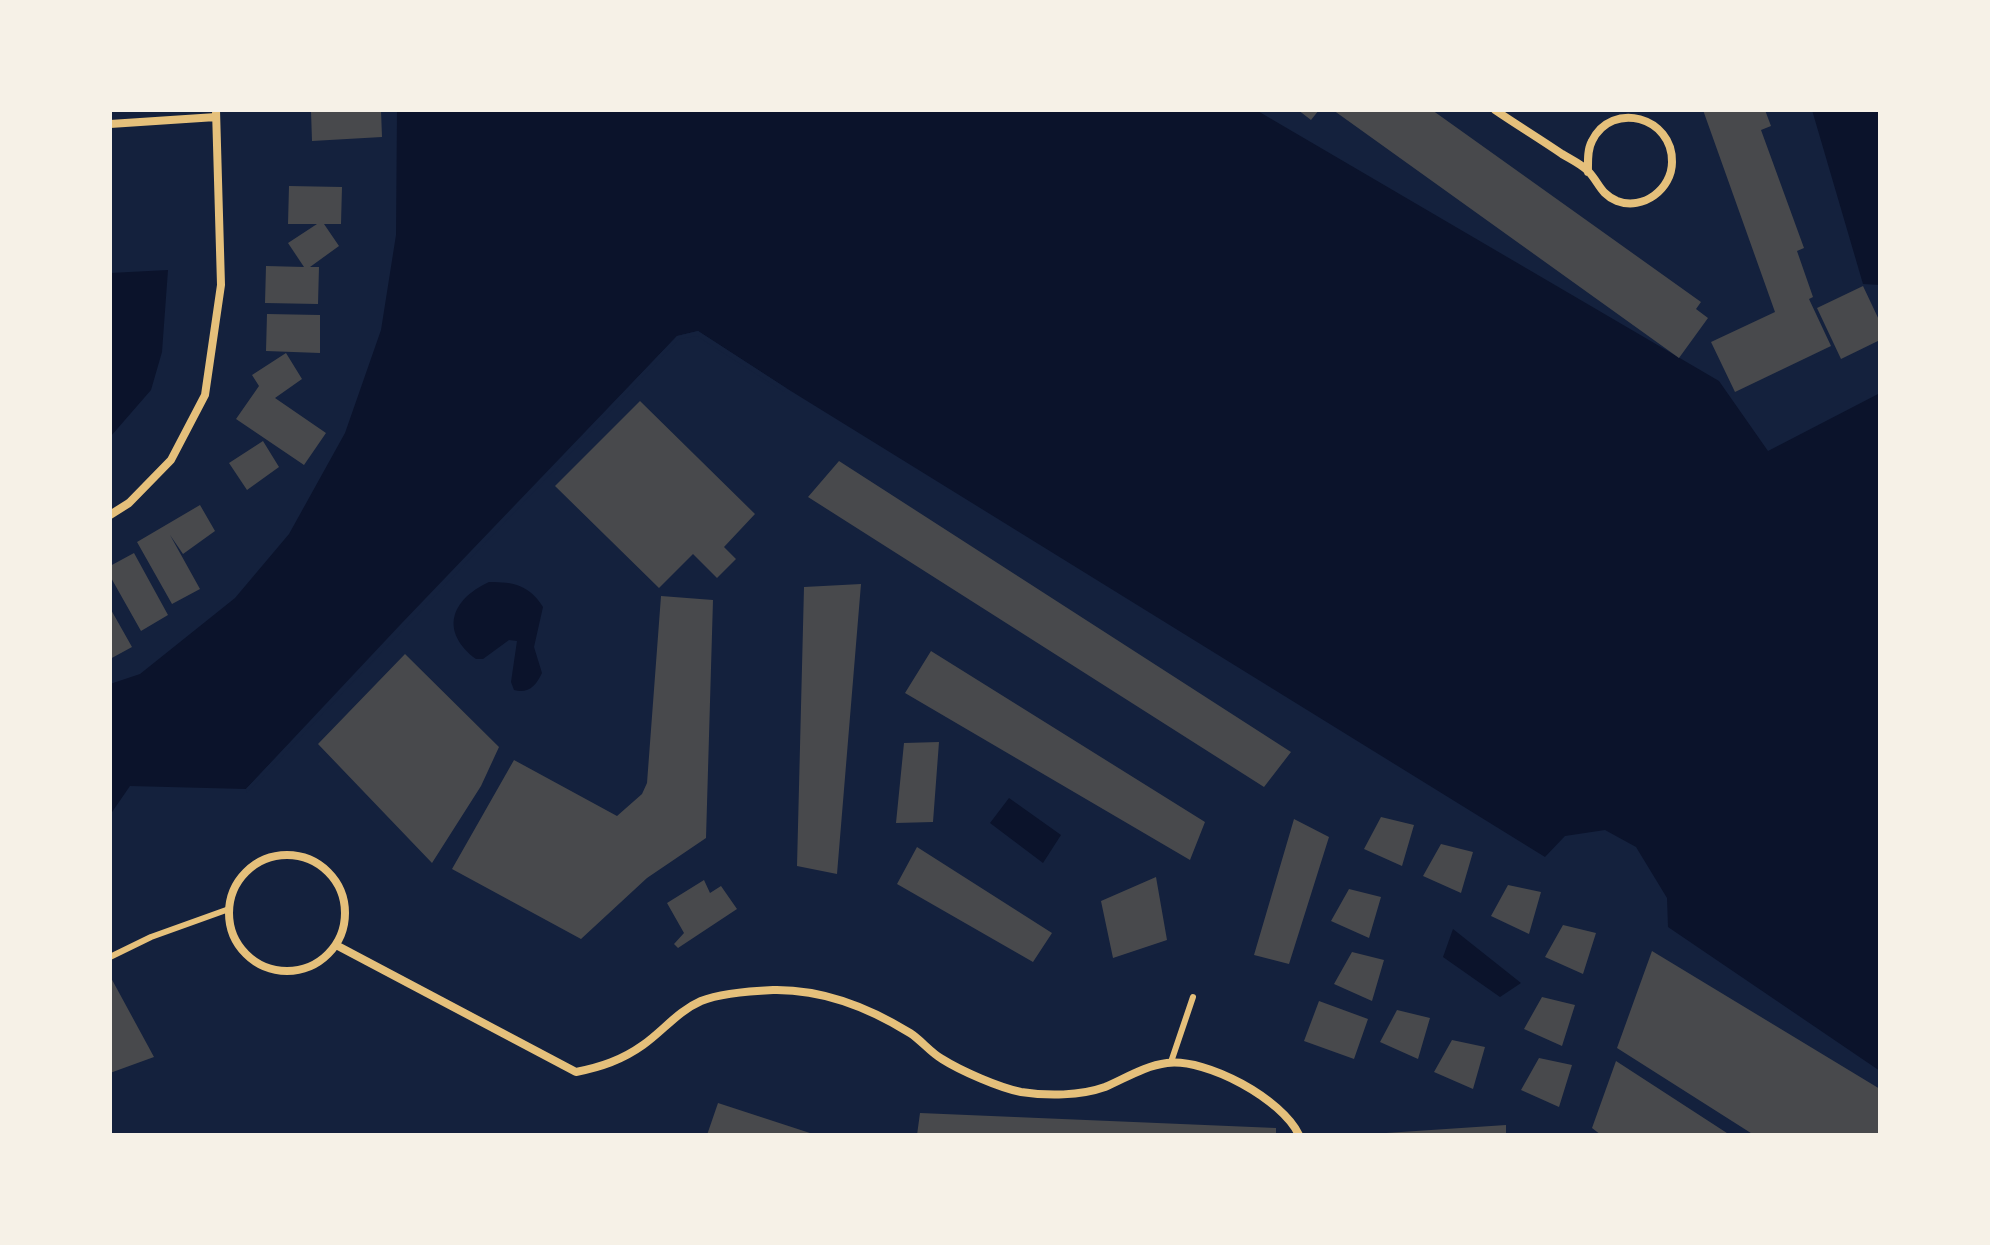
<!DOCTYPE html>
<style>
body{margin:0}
#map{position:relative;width:1990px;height:1245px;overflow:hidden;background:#14213d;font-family:"Work Sans",sans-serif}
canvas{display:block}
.frame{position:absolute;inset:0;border:112px solid #f6f1e7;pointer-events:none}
</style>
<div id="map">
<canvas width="1990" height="1245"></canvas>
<div class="frame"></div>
</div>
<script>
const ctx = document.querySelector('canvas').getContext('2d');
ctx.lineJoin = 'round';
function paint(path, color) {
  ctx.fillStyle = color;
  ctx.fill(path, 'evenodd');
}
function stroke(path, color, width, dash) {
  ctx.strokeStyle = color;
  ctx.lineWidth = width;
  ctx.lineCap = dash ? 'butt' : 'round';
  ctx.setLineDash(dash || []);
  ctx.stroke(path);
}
paint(new Path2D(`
 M 397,110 L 1256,110 L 1719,381 L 1768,451 L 1880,393 L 1880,1071 L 1668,927 L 1667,898 L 1636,847 L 1605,830 L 1565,836 L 1545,857 L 786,388 L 698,331 L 677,336 L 246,789 L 130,786 L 110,815 L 110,684 L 140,674 L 235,598 L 289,534 L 345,433 L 381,330 L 396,235 Z
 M 1812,110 L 1880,110 L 1880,285 L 1863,284 Z
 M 168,270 L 162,352 L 151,390 L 111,436 L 110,273 Z
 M 489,582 C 514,582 529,585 543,607 L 534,647 L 542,673 C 536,686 528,694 514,690 L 511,682 L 517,641 L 509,640 L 483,659 L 476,659 C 440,632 450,600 489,582 Z
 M 1009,798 L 1061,835 L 1043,863 L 990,823 Z
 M 1453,929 L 1521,983 L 1500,997 L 1443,957 Z`), '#0b132b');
paint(new Path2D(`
 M 698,331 L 786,388 L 784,392 L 697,336 L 679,339 L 247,793 L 246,789 L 401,624 L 677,336 Z`), '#14213d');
paint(new Path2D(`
 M 381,110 L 382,137 L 312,141 L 311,111 Z
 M 1298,110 L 1319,110 L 1311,120 Z
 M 1333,110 L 1432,110 L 1701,302 L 1696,309 L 1708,318 L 1679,358 Z
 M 1703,110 L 1765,110 L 1771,126 L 1761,130 L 1804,248 L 1797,251 L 1813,297 L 1809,299 L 1831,346 L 1735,392 L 1711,342 L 1775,312 Z
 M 289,186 L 342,187 L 341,224 L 324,224 L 339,246 L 310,267 L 319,267 L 318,304 L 265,303 L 266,266 L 304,267 L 288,243 L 317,224 L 288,224 Z
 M 1863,286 L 1880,322 L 1880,340 L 1841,359 L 1817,308 Z
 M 267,314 L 320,315 L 320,353 L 266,351 Z
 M 286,353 L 302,379 L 275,398 L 326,433 L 304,465 L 236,419 L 259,386 L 252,375 Z
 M 640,401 L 755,514 L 724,547 L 736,559 L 717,578 L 693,554 L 659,588 L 555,486 Z
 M 263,441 L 279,467 L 247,490 L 229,463 Z
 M 839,461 L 1291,752 L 1264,787 L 808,497 Z
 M 200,505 L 215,531 L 183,554 L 170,535 L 200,589 L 172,604 L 137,542 Z
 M 134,553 L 168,615 L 141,631 L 110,576 L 110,566 Z
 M 861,584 L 837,874 L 797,866 L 804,587 Z
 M 661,596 L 713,600 L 706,838 L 647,878 L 581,939 L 452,869 L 514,760 L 617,816 L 642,794 L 647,783 Z
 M 110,608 L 132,647 L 110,659 Z
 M 931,651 L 1205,822 L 1190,860 L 905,693 Z
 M 405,654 L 499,747 L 481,786 L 432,863 L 318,744 Z
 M 939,742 L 933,822 L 896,823 L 904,743 Z
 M 1381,817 L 1414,825 L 1402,866 L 1364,849 Z
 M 1294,819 L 1329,837 L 1289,964 L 1254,955 Z
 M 1441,844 L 1473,852 L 1461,893 L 1423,876 Z
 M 917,847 L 1052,933 L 1033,962 L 897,884 Z
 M 1156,877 L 1167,940 L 1113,958 L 1101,901 Z
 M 704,880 L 710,893 L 721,886 L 737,909 L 678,948 L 674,944 L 684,933 L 667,903 Z
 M 1508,885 L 1541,892 L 1529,934 L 1491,916 Z
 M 1349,889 L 1381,897 L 1369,938 L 1331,921 Z
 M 1563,925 L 1596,933 L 1583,974 L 1545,957 Z
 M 1652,951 L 1880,1089 L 1880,1135 L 1754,1135 L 1617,1048 Z
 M 1352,952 L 1384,960 L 1372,1001 L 1334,984 Z
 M 110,976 L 154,1057 L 110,1073 Z
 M 1542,997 L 1575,1005 L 1562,1046 L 1524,1029 Z
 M 1319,1001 L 1368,1019 L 1354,1059 L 1304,1041 Z
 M 1397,1010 L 1430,1018 L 1418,1059 L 1380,1042 Z
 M 1452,1040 L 1485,1047 L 1473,1089 L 1434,1072 Z
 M 1539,1058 L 1572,1065 L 1559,1107 L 1521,1090 Z
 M 1616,1061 L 1730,1135 L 1601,1135 L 1592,1128 Z
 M 718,1103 L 813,1134 L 813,1135 L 707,1135 Z
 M 920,1113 L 1276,1128 L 1276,1135 L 917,1135 Z
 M 1506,1125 L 1506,1135 L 1386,1135 L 1386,1133 Z`), '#48494c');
stroke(new Path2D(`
 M 110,957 L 151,937 L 229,909
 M 1171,1062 L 1193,997`), '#e5c07b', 6);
stroke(new Path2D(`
 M 1495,110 C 1517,125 1540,139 1562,154 C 1570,159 1581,164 1588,171 C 1599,182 1600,194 1617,201 C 1643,211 1672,189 1672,162 C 1673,117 1612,100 1592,141 C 1587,150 1588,162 1588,172
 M 110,124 L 216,117
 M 110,515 L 129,503 L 171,460 L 205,395 L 221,285 L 216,110
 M229 913a58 58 0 1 1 116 0a58 58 0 1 1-116 0Z
 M 336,945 L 576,1072 C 601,1067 622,1060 643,1045 C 663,1031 678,1011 701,1001 C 721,993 751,991 773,990 C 822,989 868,1007 910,1033 C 921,1040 930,1052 942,1059 C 961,1071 1000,1088 1021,1092 C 1047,1096 1080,1096 1105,1087 C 1126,1078 1144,1066 1167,1063 C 1207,1058 1282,1099 1299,1135`), '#e5c07b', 8);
</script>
